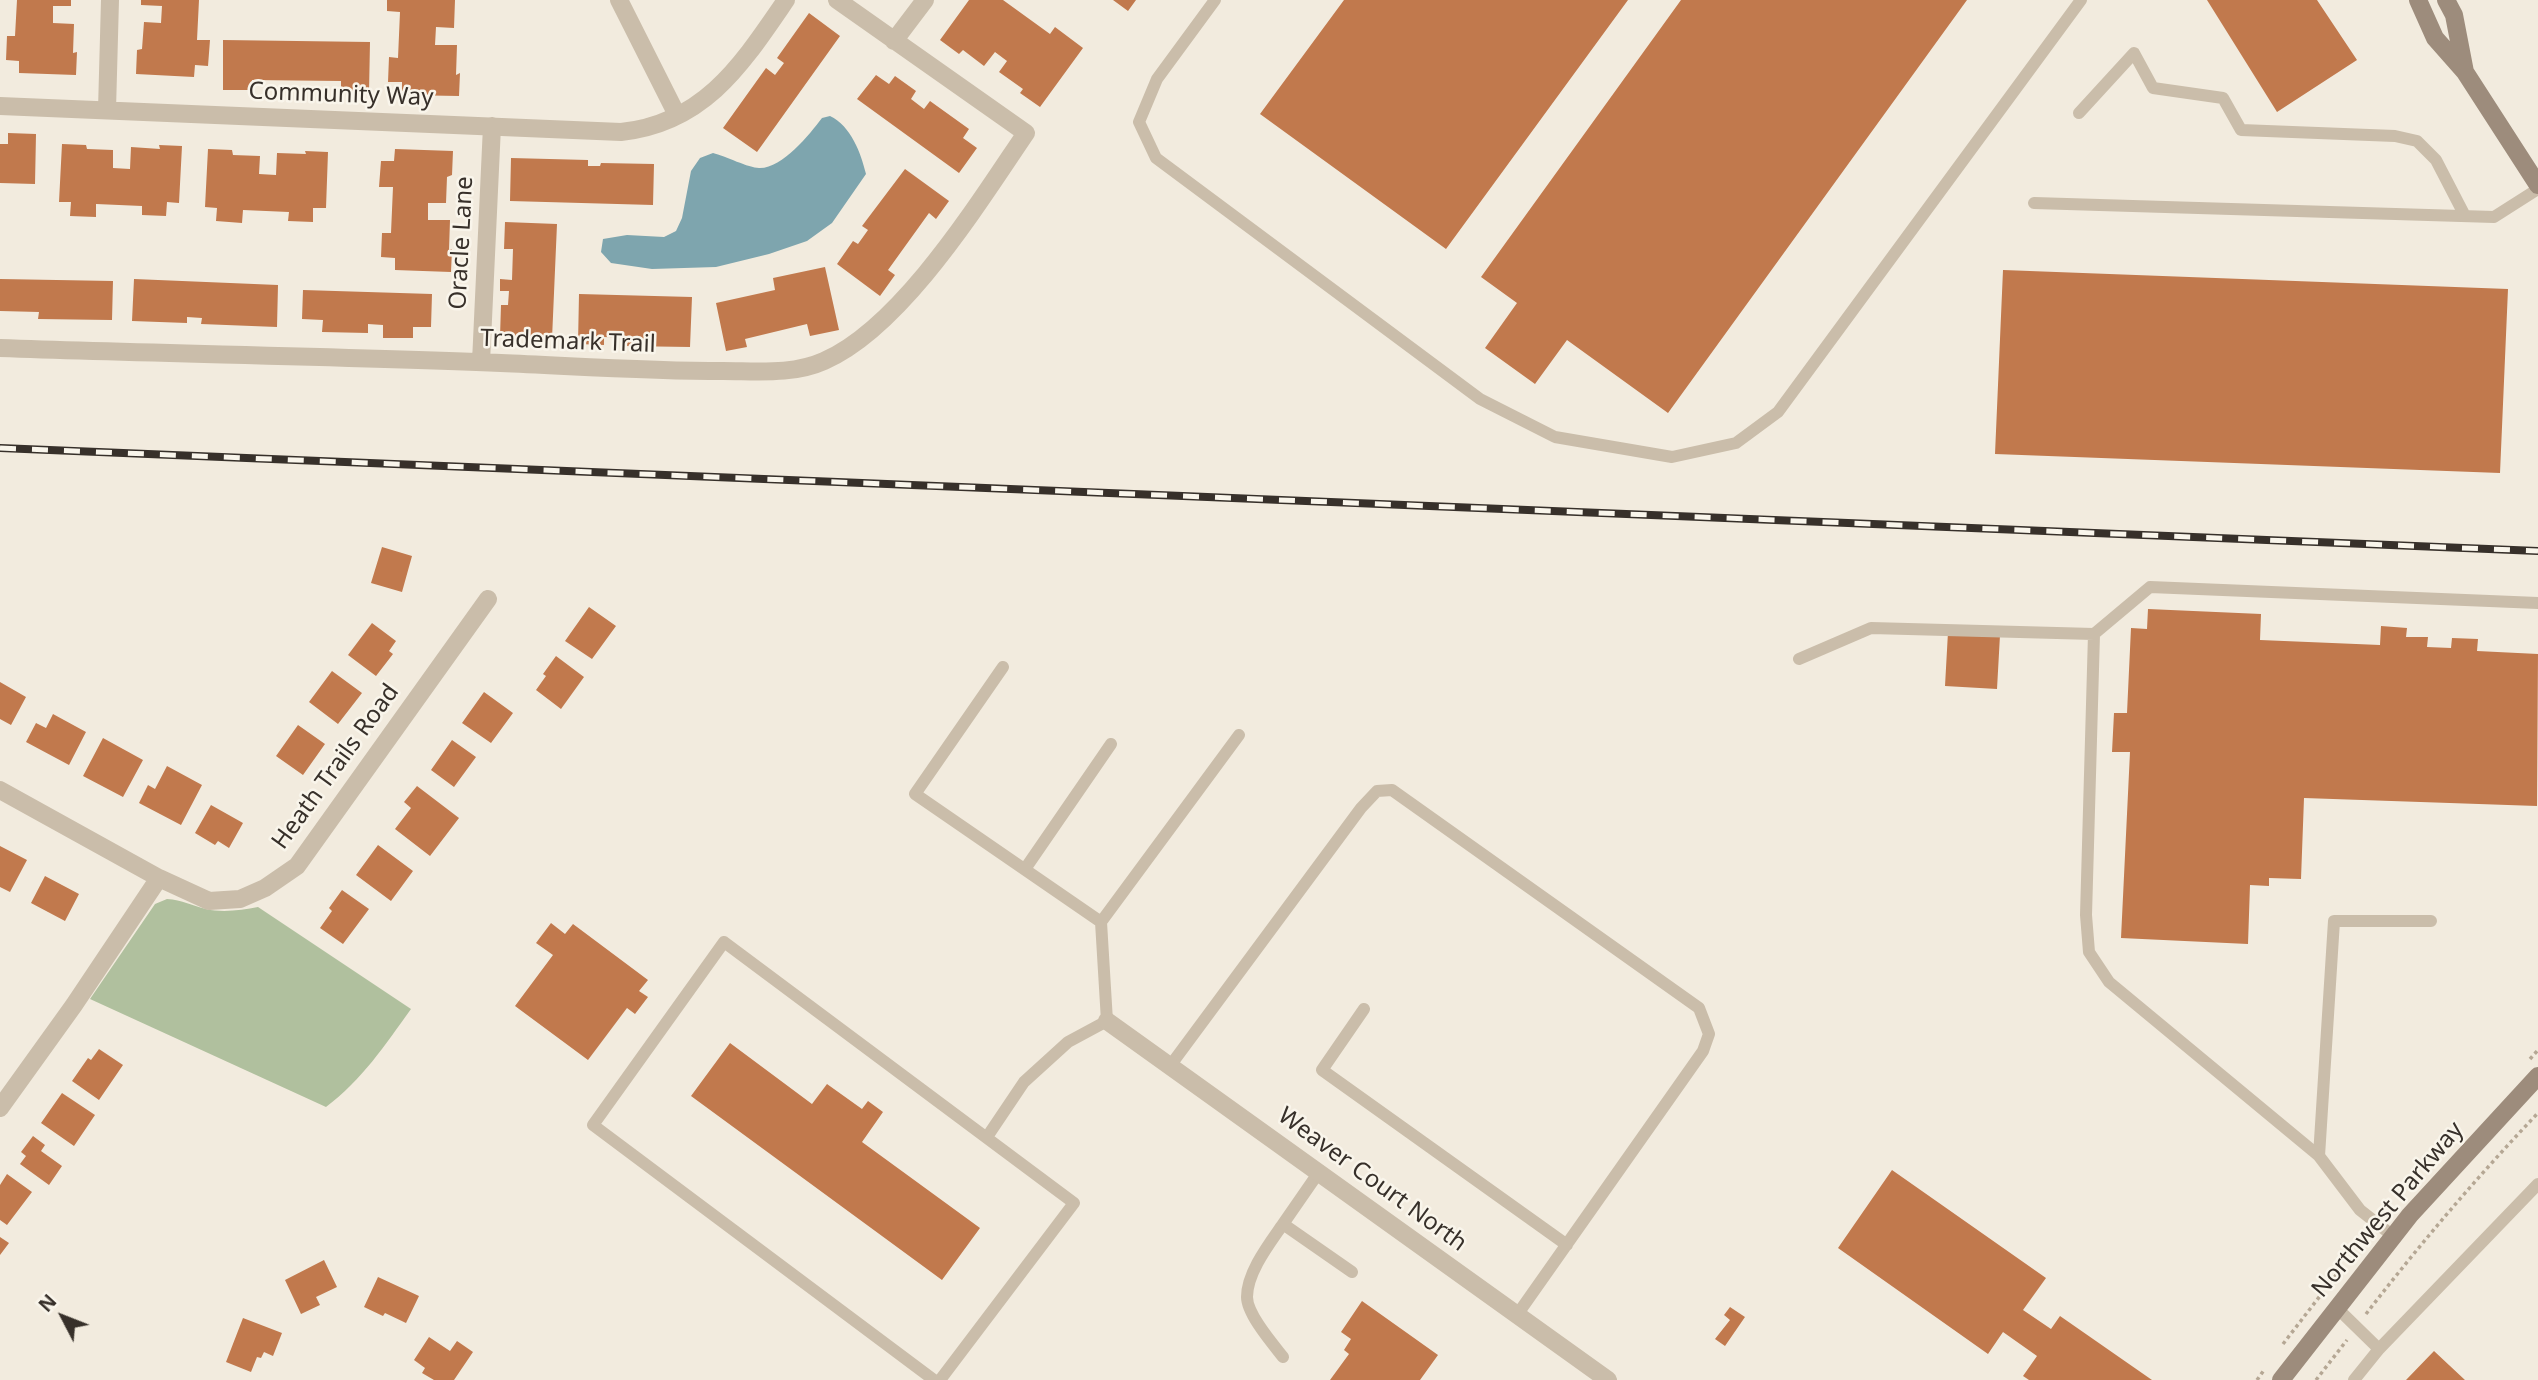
<!DOCTYPE html>
<style>
body{margin:0}
#map{position:relative;width:2538px;height:1380px;overflow:hidden;background:#f2ebde;font-family:"Noto Sans",sans-serif}
canvas{display:block}
.north{position:absolute;left:28px;top:1282px;width:70px;height:70px;-webkit-text-stroke:5px #f9f5eb;paint-order:stroke;rotate:312deg;font-size:19px;font-weight:700;line-height:28px;text-align:center;color:#37302a}
.north::after{content:'';display:block;margin:auto;width:24px;height:32px;background:#37302a;clip-path:polygon(50% 0,100% 100%,50% 72%,0 100%)}
</style>
<div id="map">
<canvas width="2538" height="1380"></canvas>
<div class="north">N</div>
</div>
<script>
const ctx = document.querySelector('canvas').getContext('2d');
ctx.lineJoin = 'round';
function paint(path, color) {
  ctx.fillStyle = color;
  ctx.fill(path, 'evenodd');
}
function stroke(path, color, width, dash) {
  ctx.strokeStyle = color;
  ctx.lineWidth = width;
  ctx.lineCap = dash ? 'butt' : 'round';
  ctx.setLineDash(dash || []);
  ctx.stroke(path);
}
function drawText(font, color, halo, rows, align = 'center') {
  ctx.font = font + ' "Noto Sans",sans-serif';
  ctx.lineWidth = 5;
  ctx.setLineDash([]);
  ctx.textBaseline = 'middle';
  ctx.strokeStyle = halo;
  ctx.fillStyle = color;
  for (const [text, x, y, turn = 0] of rows) {
    ctx.save();
    ctx.translate(x, y);
    ctx.rotate((+turn || 0) * Math.PI / 180);
    ctx.textAlign = isNaN(turn) ? turn : align;
    if (halo) ctx.strokeText(text, 0, 0);
    ctx.fillText(text, 0, 0);
    ctx.restore();
  }
}
paint(new Path2D(`
 M 167,899 C 182,900 193,906 206,909 C 223,913 242,910 258,907 L 411,1009 C 385,1045 362,1080 326,1107 L 90,999 L 155,904 Z`), '#b0c09e');
paint(new Path2D(`
 M 830,116 C 851,126 861,153 866,174 L 832,223 L 807,241 L 769,254 L 716,267 L 652,269 L 611,263 L 601,252 L 603,239 L 627,235 L 664,237 L 676,231 L 682,218 L 691,171 L 700,158 L 713,153 C 725,156 749,168 759,168 C 782,169 809,135 822,118 Z`), '#7ea5ae');
paint(new Path2D(`
 M 17,0 L 71,0 L 71,6 L 53,6 L 53,23 L 74,24 L 73,53 L 77,52 L 76,75 L 19,73 L 19,61 L 6,60 L 7,36 L 15,36 Z
 M 141,0 L 199,0 L 197,40 L 210,40 L 208,66 L 195,65 L 194,77 L 136,74 L 137,50 L 142,49 L 144,22 L 161,23 L 162,6 L 141,5 Z
 M 387,0 L 455,0 L 454,28 L 436,27 L 435,45 L 457,45 L 456,75 L 460,73 L 459,96 L 402,95 L 402,82 L 388,82 L 389,57 L 398,58 L 400,12 L 387,11 Z
 M 969,0 L 1003,0 L 1050,34 L 1055,27 L 1083,48 L 1040,107 L 1020,93 L 1023,89 L 999,72 L 1007,61 L 995,52 L 984,66 L 963,50 L 959,54 L 940,40 Z
 M 1113,0 L 1136,0 L 1128,11 Z
 M 1344,0 L 1628,0 L 1446,249 L 1260,114 Z
 M 1681,0 L 1967,0 L 1668,413 L 1567,340 L 1535,384 L 1485,348 L 1517,303 L 1481,277 Z
 M 2207,0 L 2317,0 L 2357,60 L 2277,112 Z
 M 809,13 L 840,36 L 757,152 L 723,128 L 766,68 L 775,75 L 784,63 L 777,58 Z
 M 223,40 L 370,42 L 369,93 L 341,93 L 341,81 L 252,80 L 251,90 L 223,90 Z
 M 876,75 L 889,84 L 895,76 L 916,91 L 911,99 L 924,109 L 930,101 L 969,129 L 963,138 L 977,148 L 959,173 L 857,99 Z
 M 8,133 L 36,134 L 35,184 L 0,183 L 0,144 L 8,144 Z
 M 62,144 L 86,145 L 87,149 L 113,150 L 113,168 L 130,169 L 131,147 L 160,149 L 159,145 L 182,146 L 179,203 L 167,202 L 166,216 L 142,215 L 142,206 L 96,204 L 96,217 L 70,216 L 71,202 L 59,202 Z
 M 208,149 L 232,150 L 233,155 L 260,156 L 259,174 L 276,175 L 277,153 L 306,154 L 305,151 L 328,152 L 326,208 L 313,208 L 313,222 L 288,221 L 289,212 L 243,210 L 242,223 L 216,221 L 217,208 L 205,207 Z
 M 395,149 L 453,151 L 452,175 L 447,177 L 446,203 L 428,203 L 428,220 L 450,220 L 449,250 L 452,249 L 451,272 L 395,270 L 395,258 L 381,257 L 382,233 L 391,233 L 393,187 L 379,187 L 381,161 L 394,161 Z
 M 511,158 L 588,160 L 588,166 L 600,166 L 601,163 L 654,164 L 653,205 L 510,201 Z
 M 905,169 L 949,201 L 936,219 L 929,213 L 888,270 L 895,275 L 880,296 L 837,264 L 853,241 L 858,244 L 868,230 L 862,226 Z
 M 505,222 L 557,224 L 552,339 L 500,337 L 501,305 L 508,305 L 509,291 L 500,291 L 500,279 L 512,280 L 513,249 L 504,249 Z
 M 825,267 L 839,330 L 810,336 L 807,324 L 745,339 L 747,347 L 726,351 L 716,303 L 775,290 L 773,278 Z
 M 2003,270 L 2508,289 L 2500,473 L 1995,454 Z
 M 0,279 L 113,281 L 112,320 L 38,319 L 39,312 L 0,311 Z
 M 134,279 L 278,285 L 277,327 L 201,324 L 202,318 L 187,317 L 187,323 L 132,321 Z
 M 303,290 L 432,294 L 431,327 L 413,327 L 413,338 L 383,338 L 383,325 L 368,324 L 368,333 L 322,332 L 323,320 L 302,319 Z
 M 579,294 L 692,297 L 690,347 L 624,346 L 624,338 L 604,337 L 604,345 L 578,344 Z
 M 382,547 L 412,556 L 402,592 L 371,583 Z
 M 589,607 L 616,626 L 592,659 L 565,641 Z
 M 2148,609 L 2261,614 L 2260,640 L 2380,645 L 2381,626 L 2407,628 L 2406,637 L 2428,637 L 2427,647 L 2451,648 L 2452,638 L 2478,639 L 2477,651 L 2538,654 L 2537,806 L 2304,798 L 2301,879 L 2269,878 L 2269,886 L 2250,885 L 2248,944 L 2121,938 L 2130,752 L 2112,752 L 2114,713 L 2127,713 L 2131,628 L 2147,629 Z
 M 372,623 L 396,641 L 389,651 L 393,654 L 376,676 L 348,655 Z
 M 1948,632 L 2000,635 L 1997,689 L 1945,686 Z
 M 556,656 L 584,677 L 561,709 L 536,690 L 546,676 L 543,674 Z
 M 332,671 L 362,693 L 338,724 L 309,702 Z
 M 0,682 L 26,697 L 11,725 L 0,719 Z
 M 484,692 L 513,713 L 491,743 L 462,723 Z
 M 53,714 L 86,732 L 69,765 L 26,742 L 36,723 L 46,728 Z
 M 298,725 L 325,744 L 303,775 L 276,756 Z
 M 103,738 L 143,760 L 123,797 L 83,776 Z
 M 452,740 L 476,757 L 454,787 L 431,770 Z
 M 167,766 L 202,785 L 181,825 L 139,803 L 148,785 L 155,789 Z
 M 417,786 L 459,818 L 430,856 L 395,829 L 411,808 L 404,802 Z
 M 211,805 L 243,823 L 229,848 L 218,841 L 215,845 L 195,833 Z
 M 378,845 L 413,871 L 391,901 L 356,875 Z
 M 0,846 L 27,860 L 10,892 L 0,887 Z
 M 45,876 L 79,894 L 65,921 L 31,903 Z
 M 342,890 L 369,909 L 343,944 L 320,928 L 332,911 L 329,908 Z
 M 551,923 L 565,934 L 573,924 L 648,980 L 639,991 L 648,997 L 635,1014 L 627,1008 L 588,1060 L 515,1006 L 553,955 L 536,943 Z
 M 730,1043 L 812,1104 L 827,1084 L 862,1109 L 868,1101 L 883,1112 L 862,1142 L 980,1228 L 942,1280 L 691,1096 Z
 M 99,1049 L 123,1065 L 99,1100 L 72,1081 L 88,1058 L 91,1060 Z
 M 62,1093 L 95,1115 L 74,1146 L 41,1123 Z
 M 33,1136 L 45,1145 L 41,1151 L 62,1166 L 49,1185 L 20,1164 L 26,1156 L 21,1152 Z
 M 1892,1170 L 2046,1278 L 2023,1310 L 2051,1329 L 2060,1316 L 2152,1380 L 2029,1380 L 2023,1376 L 2037,1356 L 2003,1332 L 1988,1354 L 1838,1248 Z
 M 7,1174 L 32,1192 L 7,1225 L 0,1220 L 0,1185 Z
 M 0,1237 L 9,1243 L 0,1255 Z
 M 324,1260 L 337,1287 L 316,1297 L 320,1305 L 301,1314 L 285,1280 Z
 M 378,1277 L 419,1296 L 406,1323 L 385,1313 L 383,1316 L 364,1307 Z
 M 1362,1301 L 1438,1355 L 1420,1380 L 1330,1380 L 1349,1354 L 1344,1350 L 1351,1339 L 1341,1332 Z
 M 1730,1307 L 1745,1317 L 1725,1346 L 1715,1339 L 1730,1320 L 1724,1315 Z
 M 243,1318 L 282,1333 L 273,1356 L 264,1352 L 261,1358 L 257,1357 L 251,1372 L 226,1362 Z
 M 429,1337 L 450,1351 L 457,1341 L 473,1352 L 454,1380 L 434,1380 L 422,1373 L 425,1368 L 414,1360 Z
 M 2434,1351 L 2465,1380 L 2406,1380 Z`), '#c1794d');
stroke(new Path2D(`
 M 2530,1059 L 2538,1050
 M 2366,1314 C 2420,1244 2477,1177 2538,1113
 M 2283,1344 L 2340,1270
 M 2257,1380 L 2264,1370
 M 2316,1380 L 2347,1340`), '#b5a794', 3.5, [3.5, 3.5]);
stroke(new Path2D(`
 M 1215,0 L 1157,79 L 1139,122 L 1156,158 L 1480,399 L 1555,437 L 1672,457 L 1736,443 L 1778,412 L 2081,0
 M 2079,113 L 2134,53 L 2153,88 L 2223,98 L 2241,130 L 2395,136 L 2417,141 L 2436,160 L 2465,216
 M 2034,203 L 2494,217 L 2538,189
 M 2094,634 L 2150,587 L 2538,603
 M 1799,659 L 1871,628 L 2094,634 L 2086,915 L 2089,952 L 2109,982 L 2319,1156
 M 1003,667 L 915,794 L 1101,922
 M 1025,869 L 1111,744
 M 1364,1009 L 1322,1070 L 1567,1245
 M 1170,1066 L 1361,808 L 1377,791 L 1392,790 L 1699,1008 L 1709,1034 L 1703,1051 L 1517,1315
 M 987,1137 L 1024,1082 L 1068,1042 L 1107,1021 L 1101,922 L 1239,735
 M 1319,1172 L 1283,1224 L 1352,1272
 M 2393,1236 L 2360,1210 L 2319,1156 L 2334,921 L 2431,921
 M 2337,1308 L 2379,1349 L 2354,1380
 M 2379,1349 L 2538,1184
 M 1283,1357 C 1272,1343 1247,1314 1247,1297 C 1247,1272 1270,1243 1283,1224
 M 934,1380 L 593,1125 L 724,942 L 1074,1203 L 940,1380`), '#cabdaa', 12);
stroke(new Path2D(`
 M 619,0 L 677,115
 M 894,41 L 925,0
 M 0,106 L 621,132 C 705,123 742,64 786,0
 M 107,110 L 110,0
 M 0,348 C 167,354 334,356 501,363 C 575,366 649,371 723,371 C 757,371 793,375 824,361 C 902,327 979,202 1026,133 L 837,0
 M 481,362 L 492,126
 M 0,790 L 159,878 L 209,901 L 240,899 L 265,888 L 297,866 L 488,599
 M 1107,1021 L 1608,1380
 M 0,1108 L 74,1005 L 159,878`), '#cabdaa', 18);
stroke(new Path2D(`
 M 2418,0 L 2435,38 L 2465,72 L 2538,185
 M 2446,0 L 2454,15 L 2465,72
 M 2281,1380 L 2410,1215 L 2538,1076`), '#9d8c7c', 18);
const rail = new Path2D(`
 M 0,448 L 2538,551`);
stroke(rail, '#37302a', 8);
stroke(rail, '#f9f5eb', 5, [16]);
drawText('24px', '#37302a', '#f9f5eb', [
 ["Community Way",341,95,2],
 ["Oracle Lane",462,243,-87],
 ["Trademark Trail",568,342,2],
 ["Heath Trails Road",336,767,-54],
 ["Weaver Court North",1372,1180,36],
 ["Northwest Parkway",2388,1210,-50]
]);
</script>
